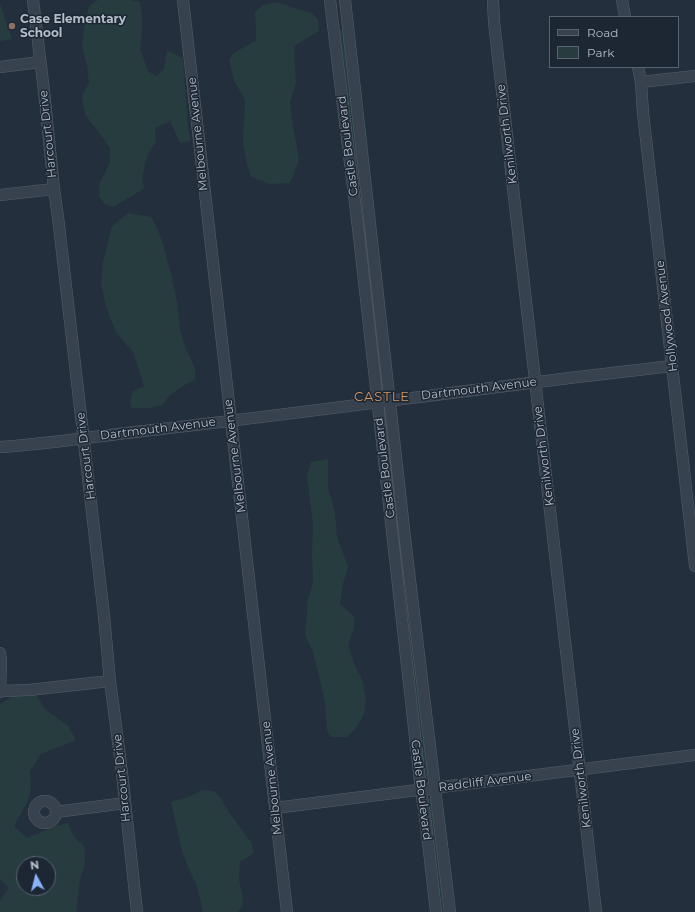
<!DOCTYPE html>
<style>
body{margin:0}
#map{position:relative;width:695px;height:912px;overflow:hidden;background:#242f3e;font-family:Montserrat,sans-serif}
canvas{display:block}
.legend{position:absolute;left:549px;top:16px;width:130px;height:52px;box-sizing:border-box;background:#1d2633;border:1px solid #59626f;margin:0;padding:5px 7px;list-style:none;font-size:12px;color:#b4bcc9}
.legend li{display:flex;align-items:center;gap:8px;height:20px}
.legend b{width:20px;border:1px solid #59626f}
.north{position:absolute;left:16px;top:856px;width:40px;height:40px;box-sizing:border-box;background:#1d2633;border:1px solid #59626f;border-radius:50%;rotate:353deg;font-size:11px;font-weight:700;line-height:16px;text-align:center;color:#b4bcc9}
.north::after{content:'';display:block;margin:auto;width:14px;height:18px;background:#8ab4f8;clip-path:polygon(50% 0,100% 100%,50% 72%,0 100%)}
</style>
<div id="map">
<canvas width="695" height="912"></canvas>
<ul class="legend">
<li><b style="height:5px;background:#38414e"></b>Road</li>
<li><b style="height:11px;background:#263c3f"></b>Park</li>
</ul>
<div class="north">N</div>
</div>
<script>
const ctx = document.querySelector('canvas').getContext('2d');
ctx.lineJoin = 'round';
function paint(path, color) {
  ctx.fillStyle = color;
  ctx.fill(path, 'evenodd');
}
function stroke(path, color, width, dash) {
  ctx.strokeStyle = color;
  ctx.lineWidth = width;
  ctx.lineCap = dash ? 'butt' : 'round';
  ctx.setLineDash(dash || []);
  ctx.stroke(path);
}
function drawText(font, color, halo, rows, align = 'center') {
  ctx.font = font + ' Montserrat,sans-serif';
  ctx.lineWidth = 3;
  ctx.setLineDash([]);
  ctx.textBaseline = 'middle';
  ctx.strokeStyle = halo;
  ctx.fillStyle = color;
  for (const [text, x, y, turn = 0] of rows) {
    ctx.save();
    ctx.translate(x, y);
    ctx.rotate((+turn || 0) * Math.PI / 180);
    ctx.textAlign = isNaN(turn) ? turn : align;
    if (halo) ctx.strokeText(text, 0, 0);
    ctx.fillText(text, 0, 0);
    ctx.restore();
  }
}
paint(new Path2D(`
 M 98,0 L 131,0 L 140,2 L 142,15 L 142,31 L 140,49 L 148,71 L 156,76 L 164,69 L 167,50 L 183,58 L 188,127 L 191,141 L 180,143 L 170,121 L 155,128 L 156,141 L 147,156 L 142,180 L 145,188 L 113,207 L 105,204 L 99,196 L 100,183 L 110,162 L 110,148 L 85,114 L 82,96 L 89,83 L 87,65 L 82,47 L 85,22 L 89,6 Z
 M 277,2 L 294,8 L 311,13 L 318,19 L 319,31 L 294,46 L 296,83 L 290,102 L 293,128 L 296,141 L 299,160 L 290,183 L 269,184 L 251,177 L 248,168 L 243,143 L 245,99 L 234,81 L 229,60 L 234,53 L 256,40 L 256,30 L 255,12 L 263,5 Z
 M 0,4 L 12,39 L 0,41 Z
 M 341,30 L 343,31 L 360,180 L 357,180 L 339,31 Z
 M 358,198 L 362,198 L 385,391 L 380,392 Z
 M 128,213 L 152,217 L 162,240 L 172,278 L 177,302 L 180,329 L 186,349 L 195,368 L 195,379 C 184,386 168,393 163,405 L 150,408 L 132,408 L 130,404 L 132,392 L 144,386 L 134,354 L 116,332 L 106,307 L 101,284 L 103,262 L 112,226 Z
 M 384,411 L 386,411 L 406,585 L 403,586 Z
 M 328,459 L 328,488 L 335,513 L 337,537 L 348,566 L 343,584 L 340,604 L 354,616 L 354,629 L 348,645 L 356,668 L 362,679 L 366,698 L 364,714 L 356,728 L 347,737 L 331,737 L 327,730 L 325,702 L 313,652 L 305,635 L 308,600 L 313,583 L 312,553 L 313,523 L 307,476 L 311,462 Z
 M 406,604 L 408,605 L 428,778 L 424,779 Z
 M 34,692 L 45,709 L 68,726 L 76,740 L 41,754 L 30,771 L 31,789 L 27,803 L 14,826 L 27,838 L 53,827 L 68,823 L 74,837 L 84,846 L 85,864 L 80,879 L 76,912 L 0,912 L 0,901 L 9,888 L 0,879 L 0,704 L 14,695 ZM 24,864 L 48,864 L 48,888 L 24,888 Z
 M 203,790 L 214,791 L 222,800 L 228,811 L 251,842 L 254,853 L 240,862 L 239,880 L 242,893 L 243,906 L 238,912 L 203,912 L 197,886 L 188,867 L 182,851 L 171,802 L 188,797 Z
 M 428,799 L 431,799 L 445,912 L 439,912 L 426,801 Z`), '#263c3f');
const minor = new Path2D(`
 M 33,0 L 44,91 L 54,189 L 58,217 L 104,616 L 110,681 L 114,711 L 122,773 L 137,912
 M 183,0 L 287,912
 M 330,0 L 359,236 L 421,790 L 425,816 L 436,912
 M 345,0 L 406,547 L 435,788 L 450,912
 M 493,0 L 494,22 L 596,912
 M 622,0 L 625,17
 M 0,67 L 40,62
 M 638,67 L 641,82 L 643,113 L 695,566
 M 641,82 L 695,76
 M 0,195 L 54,189
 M 0,447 C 45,444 90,437 135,432 C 315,412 493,386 672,366
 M 0,653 L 1,660 L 0,692
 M 0,691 L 29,690 L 110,681
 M34 812a11 11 0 1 1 22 0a11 11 0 1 1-22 0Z
 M 275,808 L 695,755
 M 56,812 L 125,803`);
stroke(minor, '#565f6c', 12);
stroke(minor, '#38414e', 11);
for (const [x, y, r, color] of [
 [12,26,4,"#8d6e63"]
]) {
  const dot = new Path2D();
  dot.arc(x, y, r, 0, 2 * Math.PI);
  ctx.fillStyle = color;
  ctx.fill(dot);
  stroke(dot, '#1d2633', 1.5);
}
drawText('bold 12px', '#b4bcc9', '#1d2633', [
 ["Case Elementary",20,19],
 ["School",20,33]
], 'left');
drawText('12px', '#b4bcc9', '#1d2633', [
 ["Harcourt Drive",48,134,-96],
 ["Melbourne Avenue",198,134,-96],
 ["Kenilworth Drive",507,134,-97],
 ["Castle Boulevard",348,146,-97],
 ["Hollywood Avenue",667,316,-97],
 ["Dartmouth Avenue",479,389,-7],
 ["Dartmouth Avenue",158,429,-7],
 ["Harcourt Drive",86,456,-97],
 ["Melbourne Avenue",235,456,-97],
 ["Kenilworth Drive",544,456,-97],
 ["Castle Boulevard",385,468,-97],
 ["Harcourt Drive",122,778,-96],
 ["Melbourne Avenue",272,778,-96],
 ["Kenilworth Drive",581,778,-97],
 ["Radcliff Avenue",485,782,-7],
 ["Castle Boulevard",421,790,83]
]);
ctx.letterSpacing = '1px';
drawText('13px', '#d59563', '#1d2633', [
 ["CASTLE",382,397]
]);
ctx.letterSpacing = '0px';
</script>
